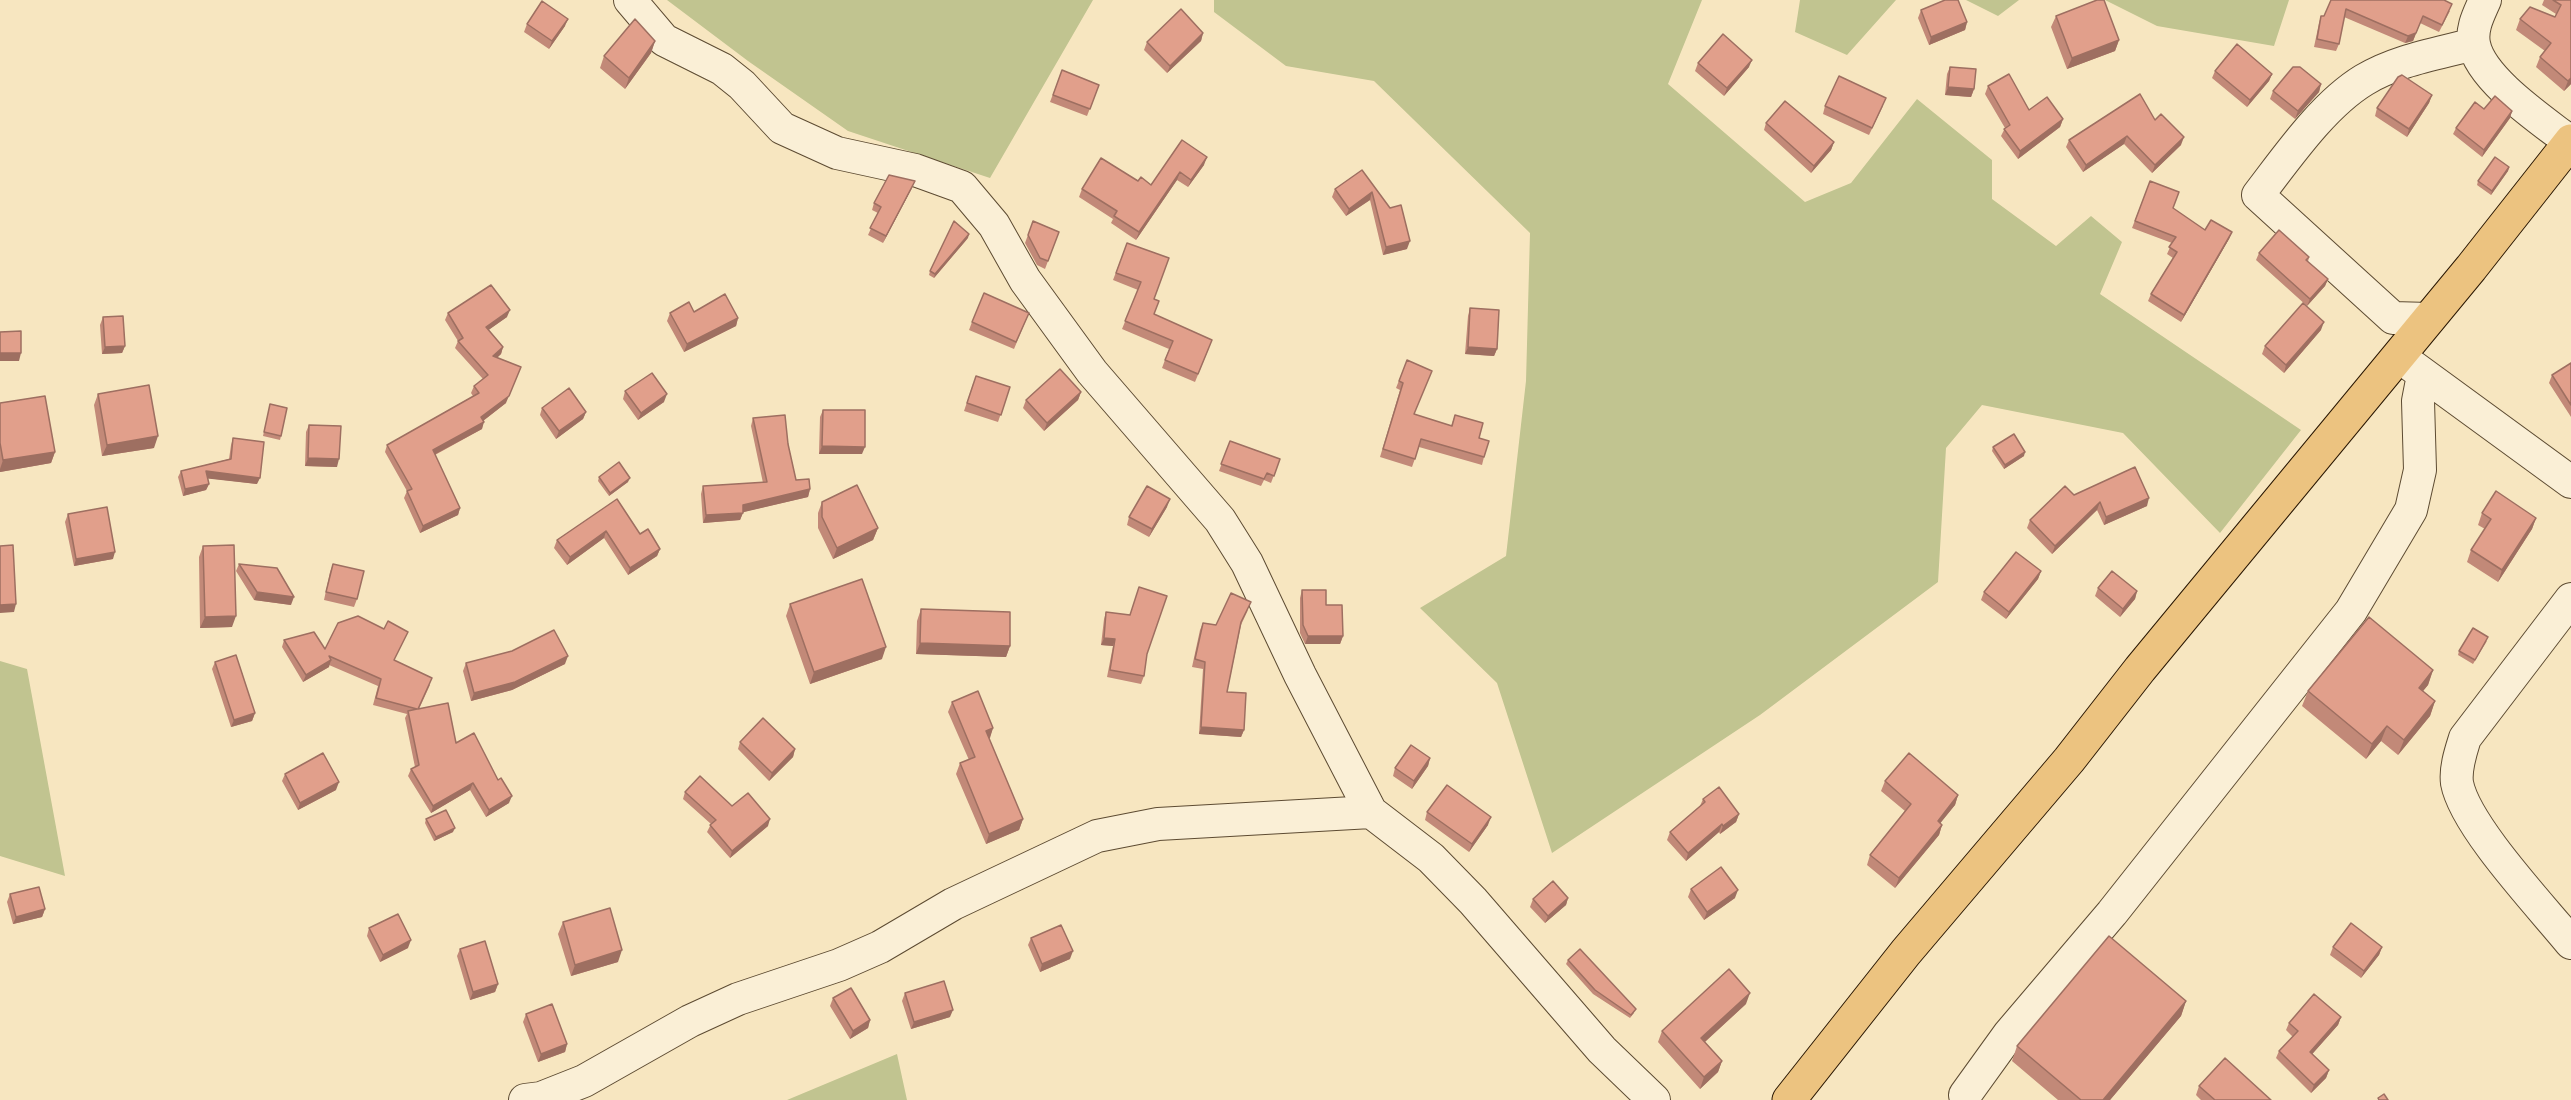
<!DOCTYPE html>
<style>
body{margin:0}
canvas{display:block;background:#f7e6c0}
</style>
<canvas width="2571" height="1100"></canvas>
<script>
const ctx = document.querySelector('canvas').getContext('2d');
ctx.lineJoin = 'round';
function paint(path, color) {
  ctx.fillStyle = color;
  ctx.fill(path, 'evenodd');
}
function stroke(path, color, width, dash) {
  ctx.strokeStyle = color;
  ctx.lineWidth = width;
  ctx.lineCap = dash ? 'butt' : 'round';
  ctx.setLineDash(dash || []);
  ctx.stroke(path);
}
paint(new Path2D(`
 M 667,0 L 1093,0 L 990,178 L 848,131 L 748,61 Z
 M 1214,0 L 1702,0 L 1668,84 L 1805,202 L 1851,183 L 1917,99 L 1992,160 L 1992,199 L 2056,246 L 2091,216 L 2122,242 L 2100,294 L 2301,430 L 2220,533 L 2123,433 L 1982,405 L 1946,448 L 1938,582 L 1760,715 L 1552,853 L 1497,683 L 1420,608 L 1506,556 L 1526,381 L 1530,233 L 1374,81 L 1286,66 L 1214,12 Z
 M 1800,0 L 1896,0 L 1847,55 L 1795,32 Z
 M 1966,0 L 2019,0 L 1998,16 Z
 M 2105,0 L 2289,0 L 2274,46 L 2157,26 Z
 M 0,661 L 27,669 L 65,876 L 0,856 Z
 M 897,1054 L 907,1100 L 787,1100 Z`), '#c1c490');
const minor = new Path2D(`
 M 630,0 L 664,40 L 722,69 L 742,85 L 782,128 L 837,153 L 915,170 L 962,187 L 994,225 L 1025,280 L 1092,372 L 1220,520 L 1247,563 L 1300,675 L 1371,812 L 1431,858 L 1473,901 L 1602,1050 L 1654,1100
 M 2485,0 C 2479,14 2471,28 2474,44 C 2481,80 2542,120 2570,142
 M 2429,319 L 2393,318 L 2258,195 C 2288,156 2323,105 2364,80 C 2397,60 2437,54 2474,44
 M 2408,363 L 2571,482
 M 2571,599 L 2465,738 C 2461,751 2455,768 2457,783 C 2465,826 2541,906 2571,943
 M 1965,1095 L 2009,1034 L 2112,913 L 2351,611 L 2411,510 L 2420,470 L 2418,401 L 2423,375
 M 525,1100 L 541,1098 L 584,1081 L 690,1021 L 738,999 L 839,965 L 880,947 L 953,904 L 1097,836 L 1158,824 L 1371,812`);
const major = new Path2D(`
 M 1789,1100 L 1906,952 L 2069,760 L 2140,669 L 2471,268 L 2571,141`);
stroke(minor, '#5d4b32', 34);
stroke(major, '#2a1702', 35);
stroke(minor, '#faefd6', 32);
stroke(major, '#ecc380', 33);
paint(new Path2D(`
 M 2331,0 L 2450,11 L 2439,32 L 2420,23 L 2413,41 L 2405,43 L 2344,17 L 2339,44 L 2336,51 L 2314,47 L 2319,23 L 2321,16 L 2324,16 Z
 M 2544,0 L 2571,0 L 2571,84 L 2564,91 L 2536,67 L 2540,57 L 2545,51 L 2516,30 L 2520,19 L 2555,17 L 2556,14 L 2542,5 Z
 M 1921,10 L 1967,22 L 1965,30 L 1929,45 L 1918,18 Z
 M 2056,16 L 2119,40 L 2115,51 L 2067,69 L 2051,27 Z
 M 527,24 L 565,26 L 549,49 L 524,32 Z
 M 1203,33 L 1201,41 L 1167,73 L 1144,50 L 1147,42 Z
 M 655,41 L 651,53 L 625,89 L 600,68 L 604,56 Z
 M 1698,63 L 1749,67 L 1724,96 L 1695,71 Z
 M 1950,67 L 1974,89 L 1971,97 L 1945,95 L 1947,74 Z
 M 1062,70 L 1099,85 L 1087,116 L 1050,102 Z
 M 2215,71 L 2272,74 L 2269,81 L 2247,107 L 2212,78 Z
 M 2321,84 L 2319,92 L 2295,119 L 2270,99 L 2273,91 Z
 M 1988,86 L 2029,110 L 2063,119 L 2060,127 L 2018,159 L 2001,136 L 2005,128 L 1985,94 Z
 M 2432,95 L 2429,103 L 2407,137 L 2375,116 L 2377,108 Z
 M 1825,106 L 1883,106 L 1869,135 L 1823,114 Z
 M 2484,109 L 2512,111 L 2510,118 L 2482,157 L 2453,134 L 2456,128 Z
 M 2155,120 L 2181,145 L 2152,173 L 2124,144 L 2083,172 L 2066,147 L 2069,140 Z
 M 1766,123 L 1834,142 L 1831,150 L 1811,173 L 1764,130 Z
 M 1182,140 L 1204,165 L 1188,187 L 1177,180 L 1136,240 L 1111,223 L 1113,219 L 1079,197 L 1082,189 L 1138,181 L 1151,185 Z
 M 2509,167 L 2508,171 L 2491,195 L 2477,185 L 2478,181 Z
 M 1362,170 L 1407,249 L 1383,255 L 1370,200 L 1346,216 L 1332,197 L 1335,189 Z
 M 2150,181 L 2173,208 L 2205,230 L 2232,232 L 2229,239 L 2181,322 L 2148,301 L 2151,294 L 2173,258 L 2167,254 L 2172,243 L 2132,228 Z
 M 912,188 L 883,243 L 868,235 L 878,213 L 872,210 L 874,203 Z
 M 1033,221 L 1059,232 L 1045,269 L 1037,265 L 1025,243 Z
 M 968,238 L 934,278 L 929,275 L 930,271 Z
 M 1127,243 L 1154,299 L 1154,315 L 1209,348 L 1195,382 L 1162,368 L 1169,349 L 1122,329 L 1138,290 L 1113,280 Z
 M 2259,253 L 2309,257 L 2308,262 L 2328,279 L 2325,286 L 2307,306 L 2256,260 Z
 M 1470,308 L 1497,349 L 1494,356 L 1465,354 L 1468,316 Z
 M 694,312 L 738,318 L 736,326 L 684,352 L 667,321 L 670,313 Z
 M 448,313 L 507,317 L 488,330 L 503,347 L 501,354 L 497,358 L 506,403 L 483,421 L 482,429 L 435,455 L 460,508 L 458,515 L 420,533 L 404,498 L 407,491 L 385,452 L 387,445 L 473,396 L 471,393 L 474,386 L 483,379 L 455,348 L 458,341 L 445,320 Z
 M 1029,313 L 1014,349 L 969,330 L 972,322 Z
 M 103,317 L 125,346 L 122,353 L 102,354 L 100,325 Z
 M 2321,330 L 2284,373 L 2262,354 L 2265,346 Z
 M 1407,360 L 1414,415 L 1451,426 L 1455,415 L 1479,438 L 1484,457 L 1482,465 L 1419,447 L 1412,467 L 1380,457 L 1400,390 L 1396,388 Z
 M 2571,363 L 2571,417 L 2549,383 L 2552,375 Z
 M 973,384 L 1010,387 L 998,422 L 964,411 Z
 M 625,391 L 664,402 L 638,420 L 623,399 Z
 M 1081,392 L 1078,400 L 1044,431 L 1023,408 L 1026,400 Z
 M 98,394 L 154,448 L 102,456 L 94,405 Z
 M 0,403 L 55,452 L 51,463 L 0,472 Z
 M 270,404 L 281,436 L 280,440 L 263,436 Z
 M 542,408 L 586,412 L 583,419 L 556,439 L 540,415 Z
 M 823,410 L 862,454 L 819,454 L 820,417 Z
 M 753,418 L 788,444 L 796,480 L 810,489 L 808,497 L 743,512 L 740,520 L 703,523 L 701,494 L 703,486 L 763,483 L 751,426 Z
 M 309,425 L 337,467 L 305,466 L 306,432 Z
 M 233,438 L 257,484 L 207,478 L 209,484 L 206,490 L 183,496 L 178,477 L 181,471 L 229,459 L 231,445 Z
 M 1230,441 L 1280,459 L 1271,483 L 1264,480 L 1261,486 L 1219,471 Z
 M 1993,447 L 2024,456 L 2004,469 L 1992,451 Z
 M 599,477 L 628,482 L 609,496 L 598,481 Z
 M 2074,495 L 2147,506 L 2104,525 L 2097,510 L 2052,554 L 2027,528 L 2030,520 Z
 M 617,499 L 640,534 L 660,549 L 657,556 L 628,575 L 604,538 L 567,565 L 554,548 L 557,540 Z
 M 822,502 L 878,528 L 873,540 L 833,559 L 818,528 L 818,513 Z
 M 1167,507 L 1149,537 L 1127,525 L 1129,517 Z
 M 2482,513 L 2536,518 L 2532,529 L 2498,582 L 2467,562 L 2471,550 L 2485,529 L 2478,525 Z
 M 68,514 L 113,559 L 74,566 L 65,522 Z
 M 203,546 L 232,627 L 200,628 L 199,557 Z
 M 239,564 L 291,605 L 254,600 L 236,571 Z
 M 333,564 L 357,599 L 354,607 L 324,600 L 330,572 Z
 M 2041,571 L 2038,579 L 2006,619 L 1981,600 L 1984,592 Z
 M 2098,588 L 2137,591 L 2135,599 L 2120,617 L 2095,596 Z
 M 1302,590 L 1326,605 L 1343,636 L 1340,644 L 1305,644 L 1300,633 L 1300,598 Z
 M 790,604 L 882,659 L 810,684 L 786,616 Z
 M 921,609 L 1010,646 L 1006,657 L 916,654 L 917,621 Z
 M 1248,610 L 1241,625 L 1227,692 L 1244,730 L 1241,737 L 1199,734 L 1203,669 L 1192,667 L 1200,630 L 1203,623 L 1216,625 Z
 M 1106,612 L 1147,654 L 1144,676 L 1141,684 L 1107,677 L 1113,646 L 1101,645 L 1104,619 Z
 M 384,629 L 408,632 L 394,660 L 430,685 L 419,709 L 456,743 L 509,803 L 486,817 L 470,790 L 431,813 L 408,776 L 411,769 L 415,767 L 405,718 L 407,714 L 373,705 L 378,686 L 329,665 L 329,667 L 303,682 L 282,647 L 284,640 L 325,649 Z
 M 2487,641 L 2473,664 L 2458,655 L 2459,651 Z
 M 215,662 L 255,713 L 252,721 L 231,727 L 212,669 Z
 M 466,663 L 565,664 L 512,690 L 471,701 L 463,671 Z
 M 2433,670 L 2428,685 L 2423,691 L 2435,701 L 2430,716 L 2398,755 L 2381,741 L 2366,759 L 2302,706 L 2308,691 Z
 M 952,702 L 993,728 L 989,739 L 1023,819 L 1019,830 L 986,844 L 956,774 L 960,763 L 969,760 L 948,712 Z
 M 740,742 L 795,749 L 793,757 L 769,781 L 738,749 Z
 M 1430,758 L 1428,766 L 1412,789 L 1393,776 L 1395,768 Z
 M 285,774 L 336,790 L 298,810 L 282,781 Z
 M 1885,781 L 1958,795 L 1955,805 L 1940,823 L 1942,825 L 1939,835 L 1895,888 L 1867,865 L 1870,855 L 1905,811 L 1881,791 Z
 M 685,792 L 732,806 L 768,826 L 730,858 L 707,832 L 711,824 L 683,799 Z
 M 1703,799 L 1739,814 L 1736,822 L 1720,834 L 1719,832 L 1686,861 L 1667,840 L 1670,832 L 1700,806 Z
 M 1427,812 L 1488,825 L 1469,852 L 1425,820 Z
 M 426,819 L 453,832 L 434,841 L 425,823 Z
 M 1691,889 L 1735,898 L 1704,920 L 1688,897 Z
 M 10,894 L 45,909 L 42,917 L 13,924 L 7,902 Z
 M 1568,898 L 1566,905 L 1545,923 L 1530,907 L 1533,899 Z
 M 563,922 L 618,962 L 571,976 L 558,934 Z
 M 369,928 L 408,948 L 380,962 L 367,936 Z
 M 1031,938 L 1070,959 L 1040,972 L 1028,945 Z
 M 2333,947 L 2382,947 L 2379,955 L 2361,978 L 2330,955 Z
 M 460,949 L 498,984 L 495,992 L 470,1000 L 457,956 Z
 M 1568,960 L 1634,1013 L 1630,1018 L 1593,994 L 1566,964 Z
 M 905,993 L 950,1017 L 911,1029 L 902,1001 Z
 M 833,998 L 870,1020 L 868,1028 L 850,1039 L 830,1006 Z
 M 2186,1001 L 2181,1016 L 2110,1100 L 2058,1100 L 2012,1061 L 2017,1046 Z
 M 1746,1004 L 1705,1042 L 1722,1061 L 1718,1072 L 1700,1089 L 1658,1042 L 1662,1031 Z
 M 526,1014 L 567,1044 L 565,1052 L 538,1062 L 523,1022 Z
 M 2341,1017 L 2338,1025 L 2312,1054 L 2329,1070 L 2326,1078 L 2311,1093 L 2276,1058 L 2279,1051 L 2293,1037 L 2286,1030 L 2289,1023 Z
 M 2199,1086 L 2271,1100 L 2201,1100 L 2196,1095 Z`), '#c28978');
paint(new Path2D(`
 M 2423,16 L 2413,41 L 2405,43 L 2408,36 Z
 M 568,19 L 565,26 L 549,49 L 552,41 Z
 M 1967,22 L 1965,30 L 1929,45 L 1931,37 Z
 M 1203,33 L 1201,41 L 1167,73 L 1170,66 Z
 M 2119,40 L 2115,51 L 2067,69 L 2072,58 Z
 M 655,41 L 651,53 L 625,89 L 629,78 Z
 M 1752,60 L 1749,67 L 1724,96 L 1727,88 Z
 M 2272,74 L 2269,81 L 2247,107 L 2250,100 Z
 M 2571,78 L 2571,84 L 2564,91 L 2568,81 Z
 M 2321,84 L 2319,92 L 2295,119 L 2298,111 Z
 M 1948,87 L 1974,89 L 1971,97 L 1945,95 Z
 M 2432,95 L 2429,103 L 2407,137 L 2409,129 Z
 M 2512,111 L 2510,118 L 2482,157 L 2484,150 Z
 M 2063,119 L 2060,127 L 2018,159 L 2020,151 Z
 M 2127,136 L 2124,144 L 2083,172 L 2086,165 Z
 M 2184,137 L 2181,145 L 2152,173 L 2155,165 Z
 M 1834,142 L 1831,150 L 1811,173 L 1814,166 Z
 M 1207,157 L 1204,165 L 1188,187 L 1191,180 Z
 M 2509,167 L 2508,171 L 2491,195 L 2492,191 Z
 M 1180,172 L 1177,180 L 1136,240 L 1139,232 Z
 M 915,181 L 912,188 L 883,243 L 886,236 Z
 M 1372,192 L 1370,200 L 1346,216 L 1349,209 Z
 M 2232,232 L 2229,239 L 2181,322 L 2184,315 Z
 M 969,234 L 968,238 L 934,278 L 935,274 Z
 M 1410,241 L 1407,249 L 1383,255 L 1386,247 Z
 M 2328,279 L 2325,286 L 2307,306 L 2310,299 Z
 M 510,310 L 507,317 L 483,334 L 486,327 Z
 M 738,318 L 736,326 L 684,352 L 687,344 Z
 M 2324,322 L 2321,330 L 2284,373 L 2286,365 Z
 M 125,346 L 122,353 L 102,354 L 105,347 Z
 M 503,347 L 501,354 L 491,363 L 493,356 Z
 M 1468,347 L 1497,349 L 1494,356 L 1465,354 Z
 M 0,353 L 21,353 L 19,361 L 0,361 Z
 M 521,367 L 506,403 L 479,424 L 481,417 Z
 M 1081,392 L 1078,400 L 1044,431 L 1047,423 Z
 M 667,394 L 664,402 L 638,420 L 641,413 Z
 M 586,412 L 583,419 L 556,439 L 559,431 Z
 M 484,422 L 482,429 L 430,457 L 433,450 Z
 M 158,436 L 154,448 L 102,456 L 107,445 Z
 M 822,446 L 865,447 L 862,454 L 819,454 Z
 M 55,452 L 51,463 L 0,472 L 0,469 L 3,460 Z
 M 2025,452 L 2024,456 L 2004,469 L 2005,465 Z
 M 308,458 L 339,459 L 337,467 L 305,466 Z
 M 206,471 L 260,478 L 257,484 L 203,478 Z
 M 630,478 L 628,482 L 609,496 L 610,493 Z
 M 209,484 L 206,490 L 183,496 L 185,489 Z
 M 810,489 L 808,497 L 740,513 L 743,505 Z
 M 2149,498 L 2147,506 L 2104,525 L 2106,517 Z
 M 1170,499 L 1167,507 L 1149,537 L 1152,529 Z
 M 2100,502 L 2097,510 L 2052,554 L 2055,546 Z
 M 460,508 L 458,515 L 420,533 L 423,526 Z
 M 743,513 L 740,520 L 703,523 L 706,515 Z
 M 2536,518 L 2532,529 L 2498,582 L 2502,570 Z
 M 878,528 L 873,540 L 833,559 L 837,548 Z
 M 606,531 L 604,538 L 567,565 L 570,557 Z
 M 660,549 L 657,556 L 628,575 L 630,568 Z
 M 115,552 L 113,559 L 74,566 L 76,559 Z
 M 2041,571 L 2038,579 L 2006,619 L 2009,612 Z
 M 2137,591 L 2135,599 L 2120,617 L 2123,609 Z
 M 257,592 L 294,597 L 291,605 L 254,600 Z
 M 16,604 L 14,612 L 0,613 L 0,605 Z
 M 236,616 L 232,627 L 200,628 L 205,617 Z
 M 1308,636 L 1343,636 L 1340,644 L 1305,644 Z
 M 1104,638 L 1115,639 L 1113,646 L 1101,645 Z
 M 920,643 L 1010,646 L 1006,657 L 916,654 Z
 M 886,647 L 882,659 L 810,684 L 814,672 Z
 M 568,656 L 565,664 L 512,690 L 471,701 L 474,693 Z
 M 331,660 L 329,667 L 303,682 L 306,675 Z
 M 2433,670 L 2428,685 L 2413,703 L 2419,688 Z
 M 2435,701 L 2430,716 L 2398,755 L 2404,740 Z
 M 255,713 L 252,721 L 231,727 L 234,720 Z
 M 2387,726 L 2381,741 L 2366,759 L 2372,744 Z
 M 1201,727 L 1244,730 L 1241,737 L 1199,734 Z
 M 993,728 L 990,738 L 982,741 L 986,731 Z
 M 795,749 L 793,757 L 769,781 L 772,773 Z
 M 1430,758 L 1428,766 L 1412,789 L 1414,781 Z
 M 339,782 L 336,790 L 298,810 L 300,803 Z
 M 473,783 L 470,790 L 431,813 L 433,806 Z
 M 1958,795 L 1955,805 L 1934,831 L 1938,821 Z
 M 512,796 L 509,803 L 486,817 L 489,810 Z
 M 1739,814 L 1736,822 L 1720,834 L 1723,826 Z
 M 1491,817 L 1488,825 L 1469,852 L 1472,844 Z
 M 770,819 L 768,826 L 730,858 L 732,851 Z
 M 1023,819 L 1019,830 L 986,844 L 989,834 Z
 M 1722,824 L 1719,832 L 1686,861 L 1688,853 Z
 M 1942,825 L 1939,835 L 1895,888 L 1899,878 Z
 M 455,828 L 453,832 L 434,841 L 436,837 Z
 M 1738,890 L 1735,898 L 1704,920 L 1707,912 Z
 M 1568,898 L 1566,905 L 1545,923 L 1548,916 Z
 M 45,909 L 42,917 L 13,924 L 16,917 Z
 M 411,940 L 408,948 L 380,962 L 383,955 Z
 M 2382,947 L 2379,955 L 2361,978 L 2364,971 Z
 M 622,950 L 618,962 L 571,976 L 575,965 Z
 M 1073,951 L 1070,959 L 1040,972 L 1042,964 Z
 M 498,984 L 495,992 L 470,1000 L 473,992 Z
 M 1750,993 L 1746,1004 L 1697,1049 L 1701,1038 Z
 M 2186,1001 L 2181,1016 L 2110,1100 L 2103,1100 Z
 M 953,1010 L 950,1017 L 911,1029 L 914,1022 Z
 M 2341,1017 L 2338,1025 L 2307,1060 L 2310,1052 Z
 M 870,1020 L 868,1028 L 850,1039 L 853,1031 Z
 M 567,1044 L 565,1052 L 538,1062 L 541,1054 Z
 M 1722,1061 L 1718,1072 L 1700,1089 L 1704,1077 Z
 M 2329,1070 L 2326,1078 L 2311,1093 L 2314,1085 Z`), '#9e6f61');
const building = new Path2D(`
 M 1945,0 L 1958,0 L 1967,22 L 1931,37 L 1921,10 Z
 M 2097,0 L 2104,0 L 2119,40 L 2072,58 L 2056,16 Z
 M 2331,0 L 2444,0 L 2452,4 L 2442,25 L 2423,16 L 2416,33 L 2408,36 L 2346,9 L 2339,44 L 2317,39 L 2321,16 L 2324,16 Z
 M 2553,0 L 2571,0 L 2571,78 L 2568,81 L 2540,57 L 2551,43 L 2520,19 L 2530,7 L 2555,17 L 2561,5 Z
 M 542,1 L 568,19 L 552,41 L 527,24 Z
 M 1181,9 L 1203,33 L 1170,66 L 1147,42 Z
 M 635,19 L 655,41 L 629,78 L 604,56 Z
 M 1723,34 L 1752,60 L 1727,88 L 1698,63 Z
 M 2237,44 L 2272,74 L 2250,100 L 2215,71 Z
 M 1950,67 L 1976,69 L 1974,89 L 1948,87 Z
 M 2293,67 L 2300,67 L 2321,84 L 2298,111 L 2273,91 Z
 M 1062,70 L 1099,85 L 1090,109 L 1053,95 Z
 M 2009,74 L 2029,110 L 2047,97 L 2063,119 L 2020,151 L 2004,129 L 2010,125 L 1988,86 Z
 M 2402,75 L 2432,95 L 2409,129 L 2377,108 L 2398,77 Z
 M 1839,76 L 1886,98 L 1872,128 L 1825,106 Z
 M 2140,94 L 2155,120 L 2161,114 L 2184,137 L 2155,165 L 2127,136 L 2086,165 L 2069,140 Z
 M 2495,96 L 2512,111 L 2484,150 L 2456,128 L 2475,102 L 2484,109 Z
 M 1785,101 L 1834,142 L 1814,166 L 1766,123 Z
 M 1182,140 L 1207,157 L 1191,180 L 1180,172 L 1139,232 L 1114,216 L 1117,211 L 1082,189 L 1101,158 L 1138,181 L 1141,177 L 1151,185 Z
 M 2495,157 L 2509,167 L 2492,191 L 2478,181 Z
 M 1362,170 L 1390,208 L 1401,205 L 1410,241 L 1386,247 L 1372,192 L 1349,209 L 1335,189 Z
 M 889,175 L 915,181 L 886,236 L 870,228 L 881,207 L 874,203 Z
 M 2150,181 L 2179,192 L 2173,208 L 2205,230 L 2211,220 L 2232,232 L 2184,315 L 2151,294 L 2177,252 L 2169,247 L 2176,237 L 2135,221 Z
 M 954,221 L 969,234 L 935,274 L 930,271 Z
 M 1033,221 L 1059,232 L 1048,261 L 1040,258 L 1028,235 Z
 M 2279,230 L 2309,257 L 2306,260 L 2328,279 L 2310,299 L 2259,253 Z
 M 1127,243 L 1169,258 L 1154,299 L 1159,301 L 1154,314 L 1212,340 L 1198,374 L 1165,360 L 1173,341 L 1125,321 L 1141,282 L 1116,273 Z
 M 491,285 L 510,310 L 486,327 L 503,347 L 493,356 L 521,367 L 509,396 L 481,417 L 484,422 L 433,450 L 460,508 L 423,526 L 407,491 L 412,489 L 387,445 L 479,393 L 474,386 L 488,375 L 458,341 L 463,338 L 448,313 Z
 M 984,293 L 1029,313 L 1016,342 L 972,322 Z
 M 725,294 L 738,318 L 687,344 L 670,313 L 689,302 L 694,312 Z
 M 2303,303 L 2324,322 L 2286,365 L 2265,346 Z
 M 1470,308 L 1499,310 L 1497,349 L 1468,347 Z
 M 123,316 L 125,346 L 105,347 L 103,317 Z
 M 21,331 L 21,353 L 0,353 L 0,332 Z
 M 1407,360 L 1432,371 L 1414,414 L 1452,426 L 1455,415 L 1483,423 L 1479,438 L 1489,441 L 1484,457 L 1421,439 L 1415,459 L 1383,449 L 1403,383 L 1399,381 Z
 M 2571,363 L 2571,405 L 2552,375 Z
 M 1060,369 L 1081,392 L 1047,423 L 1026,400 Z
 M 652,373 L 667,394 L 641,413 L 625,391 Z
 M 976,376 L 1010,387 L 1001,415 L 967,403 Z
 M 149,385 L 158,436 L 107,445 L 98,394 Z
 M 569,388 L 586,412 L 559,431 L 542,408 Z
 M 45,396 L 55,452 L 3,460 L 0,443 L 0,403 Z
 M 270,404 L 287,408 L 281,436 L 264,432 Z
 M 823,410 L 865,410 L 865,447 L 822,446 Z
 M 785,415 L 788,444 L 796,480 L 809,479 L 810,489 L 743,505 L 743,513 L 706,515 L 703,486 L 767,482 L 753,418 Z
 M 309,425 L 341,426 L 339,459 L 308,458 Z
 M 2014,434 L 2025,452 L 2005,465 L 1993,447 Z
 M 233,438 L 264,442 L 260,478 L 206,471 L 209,484 L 185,489 L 181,471 L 231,459 Z
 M 1230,441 L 1280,459 L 1274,476 L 1267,473 L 1264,479 L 1221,464 Z
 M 619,462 L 630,478 L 610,493 L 599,477 Z
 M 2135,467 L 2149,498 L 2106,517 L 2100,502 L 2055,546 L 2030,520 L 2065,486 L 2074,495 Z
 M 857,485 L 878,528 L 837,548 L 822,517 L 822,502 Z
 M 1147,486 L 1170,499 L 1152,529 L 1129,517 Z
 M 2496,491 L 2536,518 L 2502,570 L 2471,550 L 2491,519 L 2482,513 Z
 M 617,499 L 640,534 L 648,529 L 660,549 L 630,568 L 606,531 L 570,557 L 557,540 Z
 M 107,507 L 115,552 L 76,559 L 68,514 Z
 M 13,545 L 16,604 L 0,605 L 0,546 Z
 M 234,545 L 236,616 L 205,617 L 203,546 Z
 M 2016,552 L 2041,571 L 2009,612 L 1984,592 Z
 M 239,564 L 277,568 L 294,597 L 257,592 Z
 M 333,564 L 364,571 L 357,599 L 326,592 Z
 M 2112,571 L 2137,591 L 2123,609 L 2098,588 Z
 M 862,579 L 886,647 L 814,672 L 790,604 Z
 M 1139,587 L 1167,596 L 1147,654 L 1144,676 L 1110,670 L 1115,639 L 1104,638 L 1106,612 L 1130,615 Z
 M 1302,590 L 1326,590 L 1326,605 L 1342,605 L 1343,636 L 1308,636 L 1303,625 Z
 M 1231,593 L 1251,602 L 1241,622 L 1227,692 L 1246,693 L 1244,730 L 1201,727 L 1205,662 L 1195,659 L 1203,623 L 1216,625 Z
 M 921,609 L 1010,612 L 1010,646 L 920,643 Z
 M 358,616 L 384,629 L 388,621 L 408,632 L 394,660 L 432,678 L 418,709 L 448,703 L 456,743 L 474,733 L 498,780 L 501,778 L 512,796 L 489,810 L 473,783 L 433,806 L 411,769 L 419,765 L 408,711 L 417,709 L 376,698 L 381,679 L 329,656 L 331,660 L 306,675 L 284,640 L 314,632 L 325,649 L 338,623 Z
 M 2369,617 L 2433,670 L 2419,688 L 2435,701 L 2404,740 L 2387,726 L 2372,744 L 2308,691 Z
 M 2473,628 L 2488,637 L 2475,660 L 2459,651 Z
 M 554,630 L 568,656 L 515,682 L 474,693 L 466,663 L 512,651 Z
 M 236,655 L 255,713 L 234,720 L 215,662 Z
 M 978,691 L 993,728 L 986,731 L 1023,819 L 989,834 L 960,763 L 975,757 L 952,702 Z
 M 763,718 L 795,749 L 772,773 L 740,742 Z
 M 1411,745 L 1430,758 L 1414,781 L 1395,768 Z
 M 323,753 L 339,782 L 300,803 L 285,774 Z
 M 1909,753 L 1958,795 L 1938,821 L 1942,825 L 1899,878 L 1870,855 L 1911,804 L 1885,781 Z
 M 700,776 L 732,806 L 748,793 L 770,819 L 732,851 L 710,825 L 716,820 L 685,792 Z
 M 1447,785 L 1491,817 L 1472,844 L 1427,812 Z
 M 1719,787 L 1739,814 L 1723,826 L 1722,824 L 1688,853 L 1670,832 L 1705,802 L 1703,799 Z
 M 446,810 L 455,828 L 436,837 L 426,819 Z
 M 1721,867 L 1738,890 L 1707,912 L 1691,889 Z
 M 1553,881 L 1568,898 L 1548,916 L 1533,899 Z
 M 39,887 L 45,909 L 16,917 L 10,894 Z
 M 610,908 L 622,950 L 575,965 L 563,922 Z
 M 398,914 L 411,940 L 383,955 L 369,928 Z
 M 2351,923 L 2382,947 L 2364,971 L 2333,947 Z
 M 1061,925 L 1073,951 L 1042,964 L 1031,938 Z
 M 2109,936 L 2186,1001 L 2103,1100 L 2081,1100 L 2017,1046 Z
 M 485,941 L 498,984 L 473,992 L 460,949 Z
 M 1580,949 L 1636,1009 L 1631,1015 L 1595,990 L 1568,960 Z
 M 1729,969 L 1750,993 L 1701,1038 L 1722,1061 L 1704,1077 L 1662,1031 Z
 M 944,981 L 953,1010 L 914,1022 L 905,993 Z
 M 851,988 L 870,1020 L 853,1031 L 833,998 Z
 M 2314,994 L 2341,1017 L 2310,1052 L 2329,1070 L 2314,1085 L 2279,1051 L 2298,1031 L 2289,1023 Z
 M 552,1004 L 567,1044 L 541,1054 L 526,1014 Z
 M 2225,1058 L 2271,1100 L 2215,1100 L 2199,1086 Z
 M 2384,1094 L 2388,1100 L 2379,1100 L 2378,1098 Z`);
paint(building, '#e19f8b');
stroke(building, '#9e6f61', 1.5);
</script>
